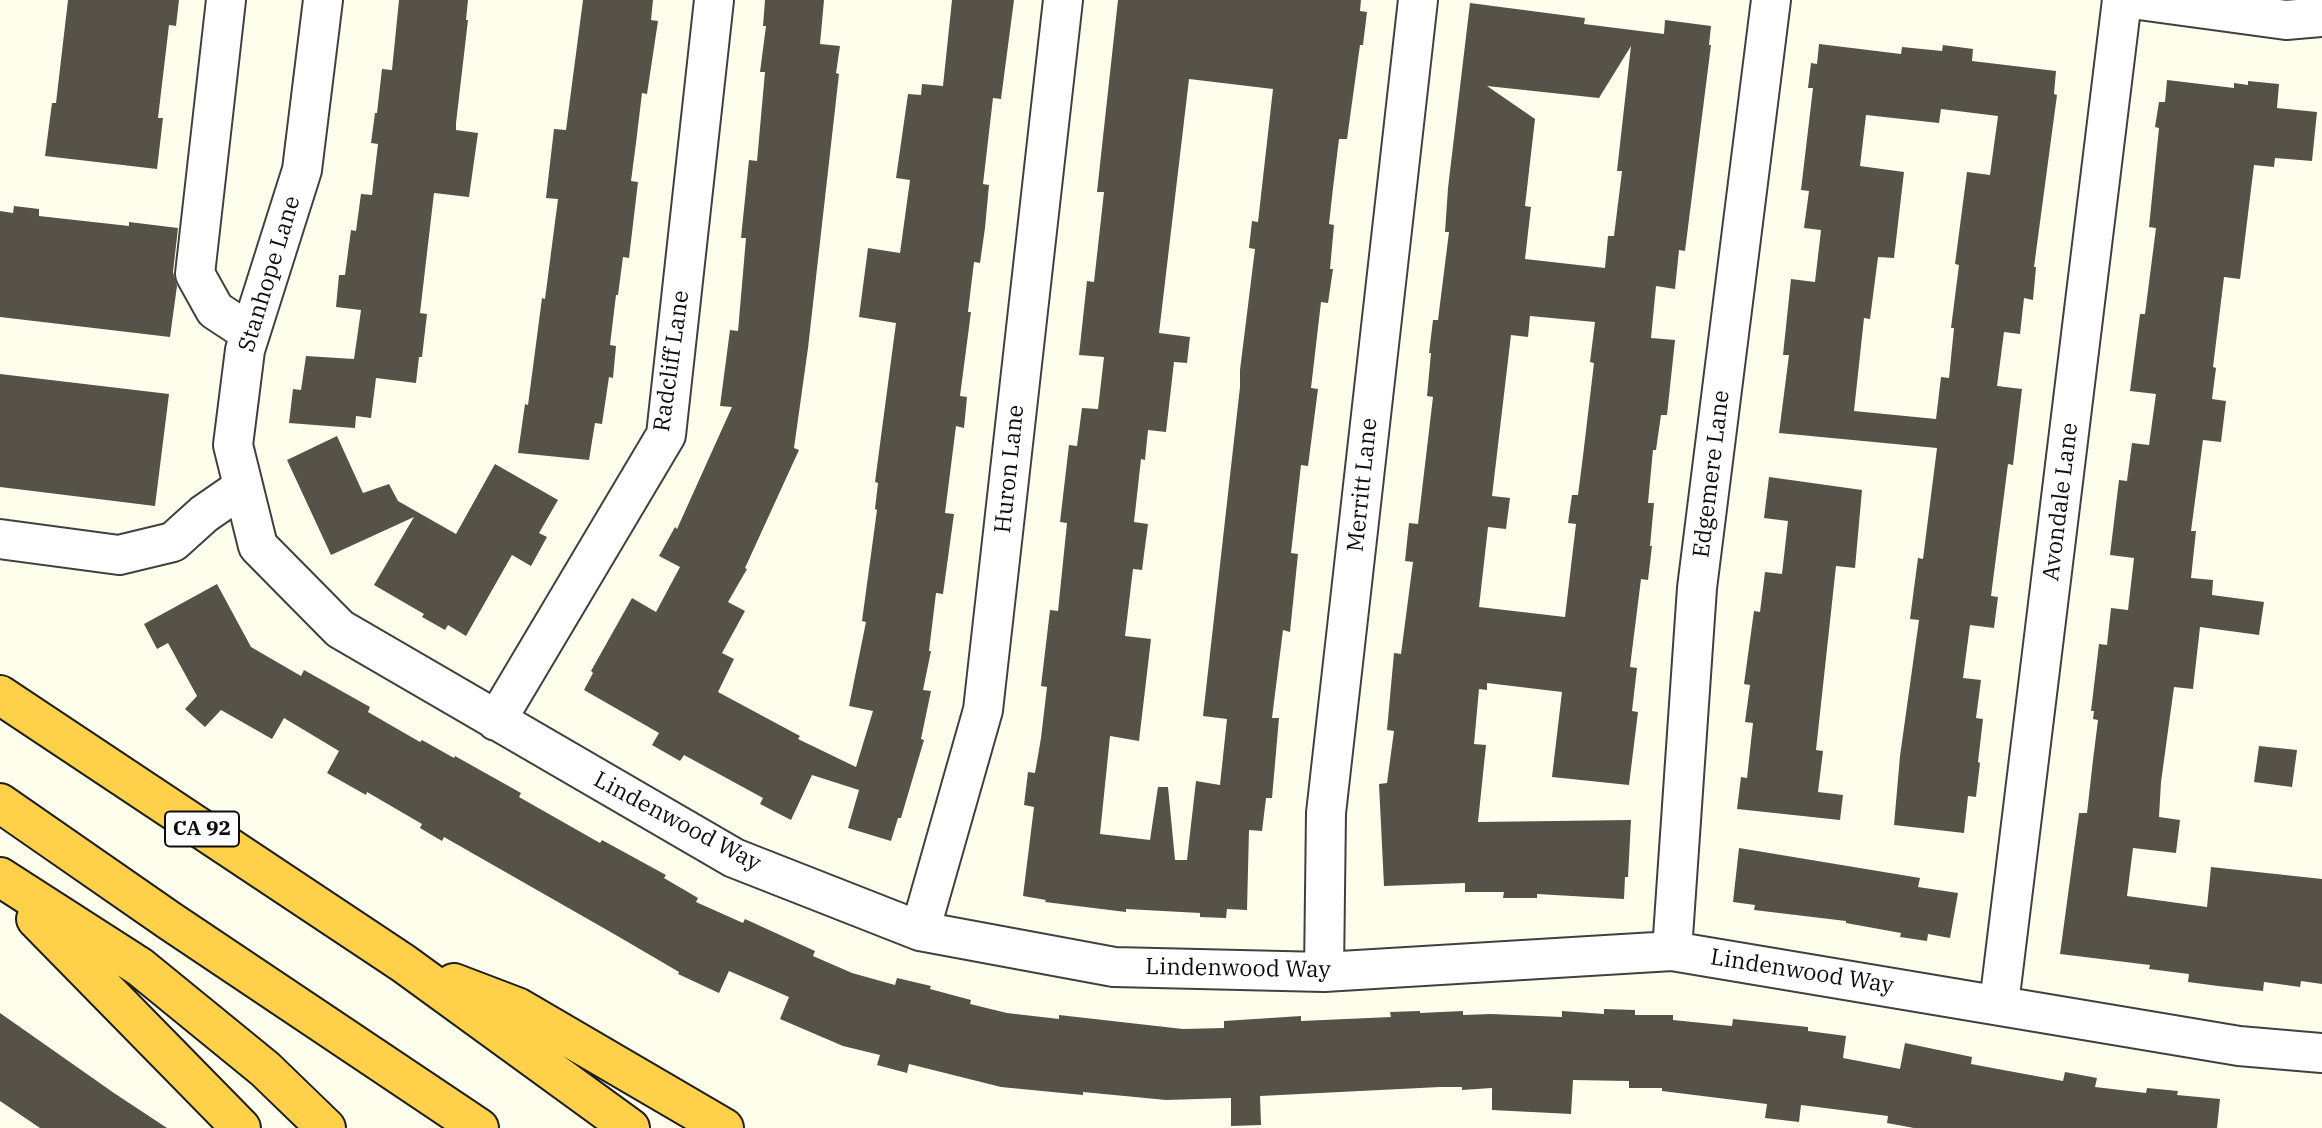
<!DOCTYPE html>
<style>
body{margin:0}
canvas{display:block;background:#fdffec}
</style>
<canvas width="2322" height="1128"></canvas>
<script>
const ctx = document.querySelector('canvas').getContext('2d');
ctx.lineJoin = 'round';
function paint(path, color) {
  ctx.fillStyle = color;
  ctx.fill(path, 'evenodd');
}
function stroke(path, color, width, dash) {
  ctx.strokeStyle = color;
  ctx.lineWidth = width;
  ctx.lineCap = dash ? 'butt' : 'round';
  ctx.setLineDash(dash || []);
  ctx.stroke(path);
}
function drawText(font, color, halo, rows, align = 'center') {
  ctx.font = font + ' "IBM Plex Serif",serif';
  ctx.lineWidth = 7;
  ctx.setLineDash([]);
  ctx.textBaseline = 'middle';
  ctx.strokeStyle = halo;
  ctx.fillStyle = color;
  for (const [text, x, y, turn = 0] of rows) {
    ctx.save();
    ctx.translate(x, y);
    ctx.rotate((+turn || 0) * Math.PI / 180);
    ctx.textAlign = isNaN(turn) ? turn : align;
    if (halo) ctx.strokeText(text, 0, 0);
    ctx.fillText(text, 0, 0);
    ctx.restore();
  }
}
paint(new Path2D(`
 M 68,0 L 179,0 L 176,26 L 169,25 L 158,118 L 163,118 L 157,169 L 45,156 L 52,103 L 56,103 Z
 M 399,0 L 468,0 L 466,20 L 468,20 L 456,123 L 456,130 L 478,133 L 469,197 L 434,193 L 420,313 L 427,314 L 422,357 L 419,357 L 416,383 L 376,378 L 371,418 L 356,416 L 355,428 L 289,423 L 293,389 L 301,390 L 306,356 L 354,359 L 361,310 L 336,307 L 339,275 L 345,275 L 351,230 L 356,231 L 361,194 L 372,195 L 378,144 L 371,143 L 375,113 L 377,113 L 382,69 L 392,70 Z
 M 583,0 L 653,0 L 651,20 L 658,21 L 647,94 L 642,93 L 636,143 L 631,181 L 638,182 L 629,258 L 623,257 L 618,295 L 616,295 L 610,345 L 616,346 L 613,378 L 609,377 L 602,424 L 595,423 L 589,460 L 518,453 L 525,404 L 528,405 L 542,298 L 545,299 L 558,199 L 546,198 L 554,129 L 566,130 Z
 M 765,0 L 824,0 L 820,44 L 840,46 L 836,73 L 839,74 L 808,348 L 794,448 L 799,450 L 745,568 L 747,569 L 728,602 L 745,611 L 722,653 L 734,659 L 718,692 L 800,736 L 798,739 L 856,767 L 873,711 L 849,706 L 866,622 L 862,621 L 877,510 L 875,509 L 878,483 L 875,482 L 896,323 L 859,317 L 868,248 L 900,253 L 910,180 L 896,178 L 908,94 L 921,95 L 922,84 L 943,86 L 952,0 L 1014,0 L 1001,99 L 993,98 L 983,184 L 989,185 L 985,228 L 980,263 L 974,262 L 968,312 L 971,312 L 960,396 L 967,397 L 964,428 L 956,426 L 945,513 L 954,514 L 943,594 L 936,593 L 929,651 L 931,651 L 923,690 L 931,691 L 921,739 L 924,740 L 901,818 L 898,818 L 891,841 L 848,828 L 859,790 L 812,775 L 791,820 L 760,804 L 763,798 L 684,755 L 680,761 L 652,745 L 659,733 L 584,690 L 593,673 L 591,671 L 632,598 L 656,612 L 680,567 L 659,556 L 675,527 L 677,529 L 732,407 L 720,406 L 730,330 L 738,331 L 746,238 L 741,238 L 749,160 L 757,161 L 765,72 L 760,72 L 766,26 L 763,26 Z
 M 1118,0 L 1361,0 L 1360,11 L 1367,12 L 1363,45 L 1360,45 L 1347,139 L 1339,139 L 1333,188 L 1329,224 L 1334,225 L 1330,269 L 1333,269 L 1328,303 L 1321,302 L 1311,388 L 1318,389 L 1308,466 L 1301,465 L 1291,553 L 1298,554 L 1290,632 L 1283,630 L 1272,718 L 1279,718 L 1272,798 L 1266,798 L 1262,831 L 1249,830 L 1247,910 L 1227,909 L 1226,918 L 1200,917 L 1200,913 L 1126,909 L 1126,912 L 1045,902 L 1046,900 L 1023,896 L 1034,807 L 1024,805 L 1028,772 L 1035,773 L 1041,738 L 1047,687 L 1041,686 L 1050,610 L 1058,611 L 1067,523 L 1060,522 L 1069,445 L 1077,446 L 1082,408 L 1098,409 L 1104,357 L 1079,355 L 1087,281 L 1094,282 L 1104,192 L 1097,192 ZM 1189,79 L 1273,89 L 1258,222 L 1252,221 L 1249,248 L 1255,249 L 1240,370 L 1240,387 L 1203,716 L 1227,719 L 1220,785 L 1196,781 L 1187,860 L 1175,860 L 1168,787 L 1158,787 L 1150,840 L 1100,834 L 1110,736 L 1139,741 L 1151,639 L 1125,636 L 1133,569 L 1142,570 L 1148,524 L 1134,522 L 1141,459 L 1145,460 L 1148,430 L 1166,432 L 1174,362 L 1187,363 L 1190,337 L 1159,333 Z
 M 1470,3 L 1585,18 L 1584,24 L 1664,34 L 1665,20 L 1711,26 L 1709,45 L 1711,45 L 1685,251 L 1679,250 L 1675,289 L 1656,286 L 1651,338 L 1675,340 L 1667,415 L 1661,415 L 1656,450 L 1653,450 L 1648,503 L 1654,503 L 1650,546 L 1652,546 L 1648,580 L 1641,579 L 1630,667 L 1637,668 L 1632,711 L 1638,712 L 1629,785 L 1552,777 L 1562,692 L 1487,683 L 1487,690 L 1479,689 L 1474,744 L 1486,745 L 1478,822 L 1631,820 L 1628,877 L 1625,877 L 1624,899 L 1537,894 L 1537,898 L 1503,898 L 1504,892 L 1465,892 L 1465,883 L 1384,886 L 1379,784 L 1387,783 L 1394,731 L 1387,730 L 1394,653 L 1401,654 L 1413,562 L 1405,561 L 1409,523 L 1418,524 L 1433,397 L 1427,396 L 1431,353 L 1429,353 L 1433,320 L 1438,320 L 1449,232 L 1445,232 L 1448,188 ZM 1631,46 L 1617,171 L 1622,171 L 1614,236 L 1608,236 L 1605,268 L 1525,259 L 1531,207 L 1525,206 L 1535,119 L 1487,86 L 1599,98 ZM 1530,316 L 1595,322 L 1590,362 L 1594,363 L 1583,456 L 1578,495 L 1572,495 L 1568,523 L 1576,524 L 1565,617 L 1479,607 L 1488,527 L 1506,529 L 1510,498 L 1492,496 L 1511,335 L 1528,337 Z
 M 1819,44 L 1901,54 L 1902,47 L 1942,51 L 1943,45 L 1973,49 L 1972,61 L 2056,71 L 2054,94 L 2057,95 L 2034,267 L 2036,267 L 2033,300 L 2024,298 L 2020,334 L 2004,332 L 1997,386 L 2022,389 L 2013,465 L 2008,464 L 1991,596 L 1998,597 L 1994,628 L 1970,625 L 1963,678 L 1981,680 L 1976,718 L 1983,719 L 1978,762 L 1980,763 L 1976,797 L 1968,796 L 1964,833 L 1894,825 L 1900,756 L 1919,620 L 1910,619 L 1918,558 L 1923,559 L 1937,448 L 1779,433 L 1789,355 L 1783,355 L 1791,279 L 1815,282 L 1821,230 L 1804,228 L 1809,191 L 1801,190 L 1813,88 L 1808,88 L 1811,63 L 1817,64 ZM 1941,109 L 1998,116 L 1990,175 L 1967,172 L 1955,264 L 1959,265 L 1951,328 L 1954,328 L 1949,378 L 1941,377 L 1936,419 L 1854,411 L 1864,318 L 1870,319 L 1878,257 L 1894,258 L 1904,172 L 1860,166 L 1866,115 L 1939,123 Z
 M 2167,80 L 2234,88 L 2234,83 L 2248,85 L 2248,81 L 2279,84 L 2277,108 L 2317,112 L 2312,161 L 2275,158 L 2274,167 L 2254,165 L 2240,279 L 2224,277 L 2213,367 L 2216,368 L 2212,399 L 2226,401 L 2221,442 L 2203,440 L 2191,531 L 2196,531 L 2191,578 L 2213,580 L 2212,595 L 2264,602 L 2259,635 L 2200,627 L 2193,689 L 2174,687 L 2161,782 L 2159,817 L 2180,820 L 2176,853 L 2133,848 L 2127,896 L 2207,907 L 2211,867 L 2322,879 L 2322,984 L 2301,981 L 2300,987 L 2264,982 L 2263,991 L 2218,986 L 2188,982 L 2189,974 L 2149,969 L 2150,965 L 2060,954 L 2079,813 L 2087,813 L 2093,760 L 2098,720 L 2093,719 L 2094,711 L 2091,711 L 2099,644 L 2107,645 L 2111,608 L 2128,610 L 2134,558 L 2110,555 L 2119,480 L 2127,481 L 2132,443 L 2149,445 L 2156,394 L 2130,391 L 2140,314 L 2145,314 L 2156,228 L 2149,227 L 2159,128 L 2155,127 L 2159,102 L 2165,102 Z
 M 14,206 L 39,209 L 39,216 L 129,226 L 129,222 L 178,228 L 173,272 L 177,286 L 170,337 L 0,317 L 0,211 L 13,213 Z
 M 0,374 L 169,394 L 155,506 L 0,487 Z
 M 337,436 L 363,493 L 389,484 L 398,501 L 456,534 L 495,464 L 558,500 L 539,533 L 547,537 L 531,566 L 512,555 L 466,636 L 448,625 L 445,630 L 422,617 L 424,614 L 374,585 L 414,517 L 331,555 L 287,460 Z
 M 1769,477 L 1862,490 L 1855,568 L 1836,566 L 1816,750 L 1823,751 L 1818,792 L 1843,795 L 1840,820 L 1737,809 L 1741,777 L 1747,778 L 1753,723 L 1745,722 L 1750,685 L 1744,684 L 1754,611 L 1760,612 L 1765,572 L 1782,574 L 1788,521 L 1764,518 Z
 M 217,584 L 251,647 L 301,676 L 304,670 L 370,707 L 368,712 L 420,742 L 422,740 L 454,758 L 455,756 L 521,793 L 519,797 L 600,843 L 602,840 L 666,875 L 664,878 L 698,898 L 696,902 L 743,923 L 745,919 L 815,951 L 813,956 L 852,973 L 895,985 L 897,978 L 931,986 L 930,989 L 971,1000 L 970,1004 L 1007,1013 L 1059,1019 L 1059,1015 L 1183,1029 L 1224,1028 L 1224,1021 L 1301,1016 L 1301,1021 L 1391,1017 L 1390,1012 L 1420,1011 L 1420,1013 L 1463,1011 L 1463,1015 L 1491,1014 L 1562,1017 L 1562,1011 L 1604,1014 L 1604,1009 L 1635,1010 L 1635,1015 L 1673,1015 L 1673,1020 L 1732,1026 L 1733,1019 L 1808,1027 L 1808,1031 L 1846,1036 L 1843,1058 L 1900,1069 L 1905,1043 L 1972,1057 L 1971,1064 L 2014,1072 L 2063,1081 L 2065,1072 L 2097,1078 L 2095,1087 L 2146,1093 L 2147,1088 L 2178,1091 L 2177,1095 L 2220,1099 L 2217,1128 L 1914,1128 L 1887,1123 L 1888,1116 L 1801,1105 L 1799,1122 L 1765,1118 L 1767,1104 L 1662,1091 L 1662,1088 L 1629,1088 L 1629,1081 L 1573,1080 L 1571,1114 L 1492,1110 L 1492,1088 L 1462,1090 L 1462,1087 L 1440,1087 L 1260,1096 L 1261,1125 L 1231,1126 L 1231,1098 L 1166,1100 L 1083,1092 L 1083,1095 L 1001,1087 L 909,1064 L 907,1073 L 877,1065 L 880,1055 L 843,1046 L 780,1019 L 789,997 L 729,971 L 719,993 L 678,974 L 679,972 L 614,934 L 444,837 L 442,841 L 420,828 L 422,824 L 367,792 L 366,795 L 327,773 L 339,751 L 284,718 L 272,739 L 221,710 L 205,727 L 185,709 L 197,696 L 168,643 L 157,649 L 144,624 Z
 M 2259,746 L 2297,750 L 2292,787 L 2254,782 Z
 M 1739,848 L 1920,878 L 1918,887 L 1958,893 L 1950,938 L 1928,934 L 1927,941 L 1900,937 L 1901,933 L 1846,923 L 1846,921 L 1754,910 L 1755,905 L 1733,902 Z
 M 0,1013 L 114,1093 L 167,1128 L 40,1128 L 0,1101 Z`), '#565248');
const minor = new Path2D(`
 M 226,0 L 195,274 L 215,310 L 250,333
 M 323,0 L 302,170 L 245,350 L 233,445 L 258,546 L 340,629 L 734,858 L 920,931 L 1114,967 L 1324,972 L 1672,951 L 2239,1046 L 2322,1053
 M 2139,0 L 2286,20 L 2322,17
 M 0,539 L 119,555 L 173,542 L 204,514 L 243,487
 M 496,721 L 666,435 L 714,0
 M 920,931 L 983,710 L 1063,0
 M 1672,951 L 1697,588 L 1771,0
 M 1324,972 L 1326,813 L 1418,0
 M 1999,1004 L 2122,0`);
const highway = new Path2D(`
 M 0,695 L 403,963 L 630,1128
 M 0,803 L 170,921 L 479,1128
 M 0,877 L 140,967 L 265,1069 L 326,1128
 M 36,919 L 241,1128
 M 454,983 L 517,1007 L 724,1128`);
stroke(minor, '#404040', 42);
stroke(highway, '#1e1e1e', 42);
stroke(minor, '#fff', 38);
stroke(highway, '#ffd04a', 38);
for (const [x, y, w] of [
 [202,829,74]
]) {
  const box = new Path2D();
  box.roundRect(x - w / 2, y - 17.5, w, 35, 5);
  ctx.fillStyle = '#fff';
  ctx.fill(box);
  stroke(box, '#0d0d0d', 2);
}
drawText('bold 21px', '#0d0d0d', null, [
 ["CA 92",202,829]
]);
drawText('23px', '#0d0d0d', '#fff', [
 ["Stanhope Lane",270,274,-73],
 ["Radcliff Lane",672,361,-82],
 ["Huron Lane",1010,469,-84],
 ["Edgemere Lane",1712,474,-83],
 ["Merritt Lane",1363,485,-84],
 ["Avondale Lane",2061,502,-83],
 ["Lindenwood Way",677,822,28],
 ["Lindenwood Way",1238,969,1],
 ["Lindenwood Way",1802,972,9]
]);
</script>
